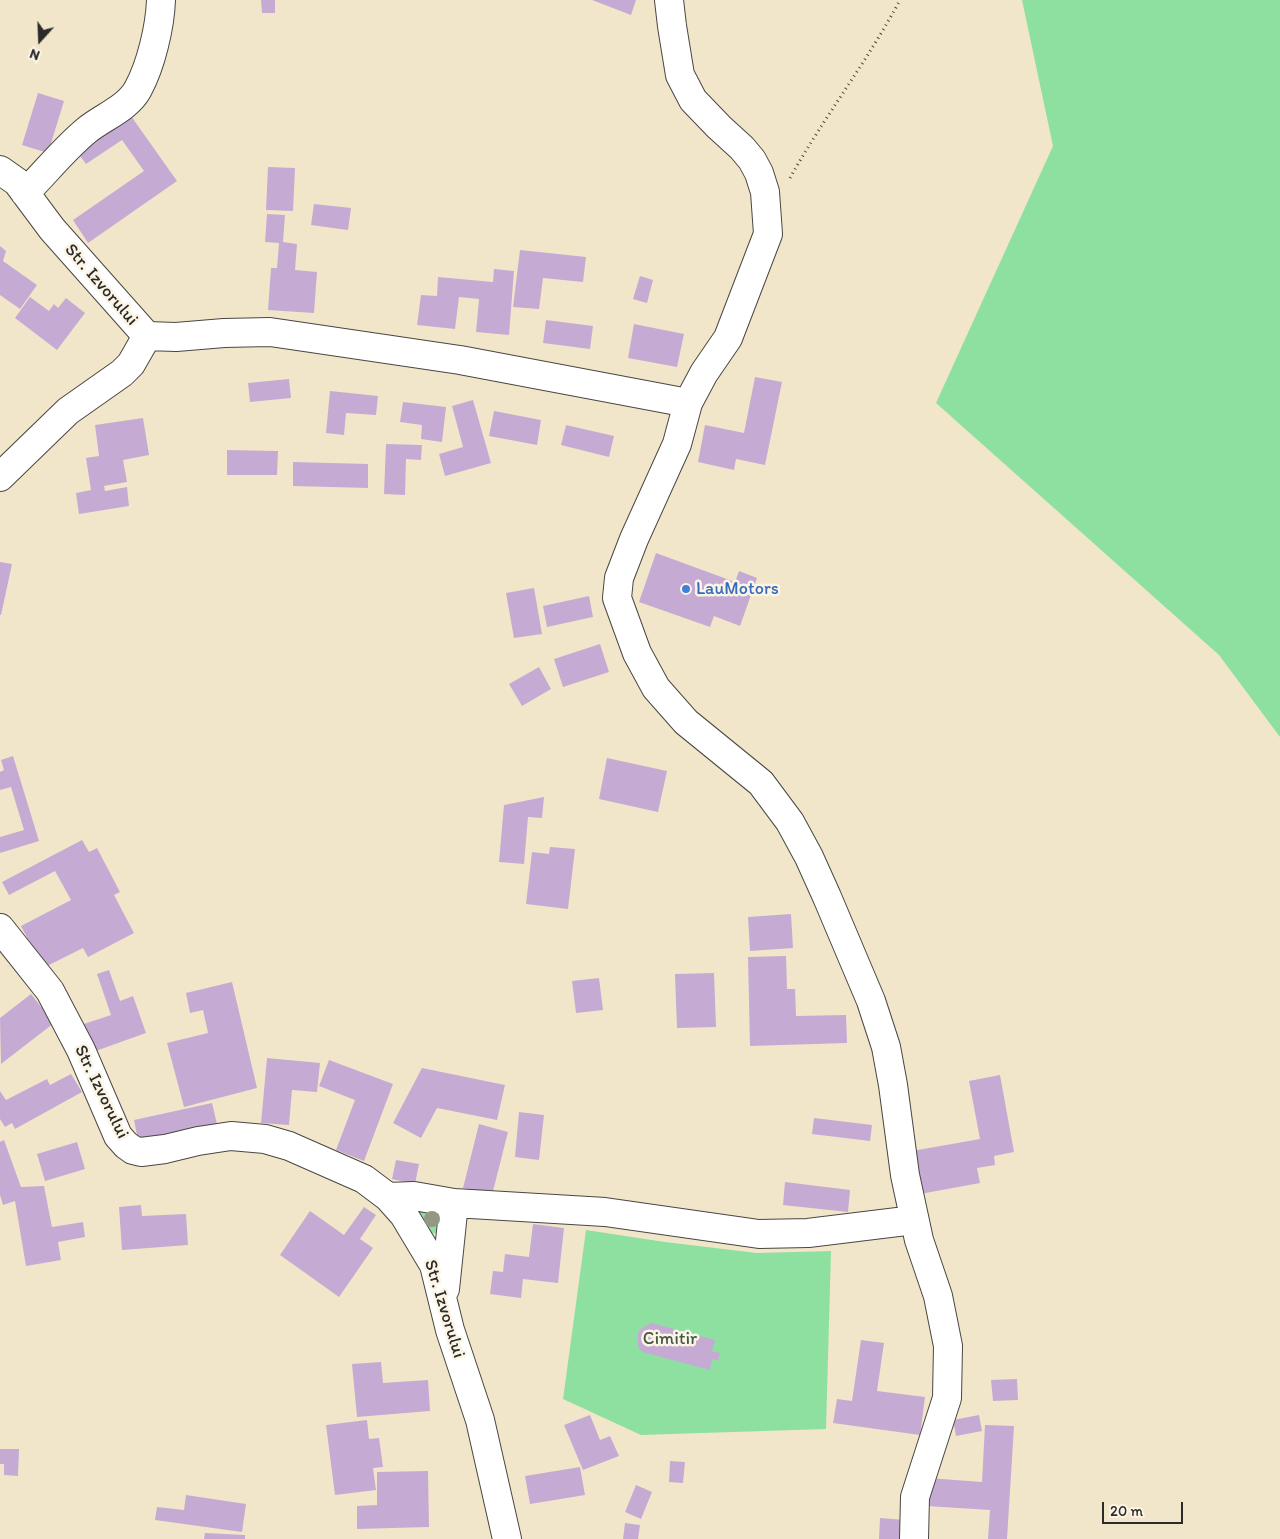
<!DOCTYPE html>
<style>
body{margin:0}
#map{position:relative;width:1280px;height:1539px;overflow:hidden;background:#f2e6ca;font-family:Itim,sans-serif}
canvas{display:block}
.north{position:absolute;left:15px;top:15px;width:50px;height:50px;-webkit-text-stroke:4px #fcf5e5;paint-order:stroke;rotate:200deg;font-size:14px;font-weight:700;line-height:20px;text-align:center;color:#2b2b2b}
.north::after{content:'';display:block;margin:auto;width:18px;height:22px;background:#2b2b2b;clip-path:polygon(50% 0,100% 100%,50% 72%,0 100%)}
.scale{position:absolute;left:1102px;top:1502px;width:81px;height:22px;box-sizing:border-box;border:2px solid #2b2b2b;border-top:0;padding-left:6px;font-size:15px;line-height:18px;white-space:nowrap;color:#2b2b2b;-webkit-text-stroke:4px #fcf5e5;paint-order:stroke}
</style>
<div id="map">
<canvas width="1280" height="1539"></canvas>
<div class="north">N</div>
<div class="scale">20 m</div>
</div>
<script>
const ctx = document.querySelector('canvas').getContext('2d');
ctx.lineJoin = 'round';
function paint(path, color) {
  ctx.fillStyle = color;
  ctx.fill(path, 'evenodd');
}
function stroke(path, color, width, dash) {
  ctx.strokeStyle = color;
  ctx.lineWidth = width;
  ctx.lineCap = dash ? 'butt' : 'round';
  ctx.setLineDash(dash || []);
  ctx.stroke(path);
}
function drawText(font, color, halo, rows, align = 'center') {
  ctx.font = font + ' Itim,sans-serif';
  ctx.lineWidth = 5;
  ctx.setLineDash([]);
  ctx.textBaseline = 'middle';
  ctx.strokeStyle = halo;
  ctx.fillStyle = color;
  for (const [text, x, y, turn = 0] of rows) {
    ctx.save();
    ctx.translate(x, y);
    ctx.rotate((+turn || 0) * Math.PI / 180);
    ctx.textAlign = isNaN(turn) ? turn : align;
    if (halo) ctx.strokeText(text, 0, 0);
    ctx.fillText(text, 0, 0);
    ctx.restore();
  }
}
paint(new Path2D(`
 M 1022,0 L 1280,0 L 1280,737 L 1219,655 L 936,403 L 1053,146 Z
 M 439,1207 L 438,1233 L 428,1234 L 417,1214 L 419,1210 Z
 M 586,1230 L 665,1242 L 757,1253 L 831,1251 L 826,1429 L 641,1435 L 563,1399 Z`), '#8ee0a0');
paint(new Path2D(`
 M 261,0 L 275,0 L 275,13 L 262,13 Z
 M 592,0 L 636,0 L 631,15 Z
 M 38,93 L 64,101 L 48,153 L 22,145 Z
 M 131,116 L 177,181 L 88,243 L 73,220 L 144,171 L 122,140 L 86,164 L 78,153 Z
 M 268,167 L 295,168 L 293,211 L 266,210 Z
 M 314,204 L 351,208 L 348,230 L 311,225 Z
 M 267,214 L 285,215 L 283,242 L 297,244 L 295,270 L 317,272 L 314,313 L 268,310 L 271,268 L 277,268 L 279,243 L 265,242 Z
 M 0,246 L 6,251 L 3,261 L 37,285 L 20,309 L 0,295 Z
 M 520,250 L 586,257 L 583,282 L 543,278 L 539,309 L 513,307 Z
 M 494,269 L 514,271 L 509,335 L 476,332 L 479,299 L 459,297 L 455,329 L 417,325 L 421,295 L 437,296 L 438,277 L 493,282 Z
 M 640,276 L 653,280 L 647,303 L 633,299 Z
 M 30,297 L 49,311 L 54,304 L 58,308 L 66,298 L 85,313 L 57,350 L 15,318 Z
 M 546,320 L 593,326 L 590,349 L 543,343 Z
 M 634,324 L 684,334 L 677,367 L 628,358 Z
 M 755,377 L 782,382 L 765,465 L 736,459 L 734,470 L 698,462 L 705,425 L 744,433 Z
 M 289,379 L 291,398 L 250,402 L 248,383 Z
 M 330,391 L 378,396 L 376,415 L 346,413 L 344,435 L 326,433 Z
 M 473,400 L 491,463 L 445,476 L 439,454 L 463,447 L 452,406 Z
 M 403,402 L 446,407 L 442,442 L 421,439 L 422,425 L 400,422 Z
 M 494,411 L 541,420 L 537,445 L 489,436 Z
 M 143,418 L 149,455 L 123,460 L 127,482 L 104,486 L 105,491 L 127,487 L 129,506 L 79,514 L 76,493 L 91,490 L 86,458 L 99,456 L 95,425 Z
 M 566,425 L 614,436 L 609,457 L 561,445 Z
 M 386,444 L 422,445 L 421,460 L 406,459 L 405,495 L 384,494 Z
 M 227,450 L 278,451 L 277,475 L 227,475 Z
 M 293,462 L 368,464 L 368,488 L 293,486 Z
 M 656,553 L 735,582 L 739,571 L 757,578 L 740,626 L 714,616 L 710,627 L 639,602 Z
 M 0,562 L 12,564 L 1,615 L 0,615 Z
 M 534,588 L 542,634 L 514,638 L 506,593 Z
 M 589,596 L 593,617 L 547,627 L 543,606 Z
 M 600,644 L 609,672 L 563,687 L 554,659 Z
 M 539,667 L 551,689 L 522,706 L 509,684 Z
 M 13,756 L 39,841 L 0,853 L 0,837 L 24,830 L 11,787 L 0,790 L 0,772 L 4,770 L 1,760 Z
 M 607,758 L 667,771 L 658,812 L 599,799 Z
 M 544,797 L 542,818 L 528,817 L 524,864 L 499,862 L 504,805 Z
 M 82,840 L 89,852 L 97,848 L 120,892 L 114,895 L 134,933 L 88,957 L 83,948 L 43,968 L 21,926 L 71,900 L 55,871 L 9,895 L 2,882 Z
 M 550,847 L 575,849 L 568,909 L 526,904 L 532,852 L 549,854 Z
 M 791,914 L 793,948 L 750,951 L 748,917 Z
 M 786,956 L 787,989 L 795,989 L 796,1016 L 846,1015 L 847,1043 L 750,1046 L 748,957 Z
 M 109,970 L 120,1001 L 133,996 L 146,1033 L 90,1053 L 81,1025 L 111,1015 L 97,974 Z
 M 714,973 L 716,1027 L 677,1028 L 675,974 Z
 M 599,978 L 603,1010 L 576,1013 L 572,981 Z
 M 232,982 L 257,1088 L 184,1107 L 167,1043 L 208,1033 L 203,1010 L 190,1013 L 186,993 Z
 M 31,994 L 54,1023 L 1,1064 L 0,1018 Z
 M 267,1058 L 320,1063 L 317,1092 L 292,1090 L 289,1125 L 261,1123 Z
 M 329,1060 L 393,1084 L 364,1161 L 336,1150 L 355,1100 L 319,1086 Z
 M 422,1068 L 505,1085 L 497,1120 L 437,1108 L 421,1138 L 393,1123 Z
 M 71,1074 L 82,1092 L 15,1129 L 12,1123 L 5,1127 L 0,1119 L 0,1091 L 6,1100 L 47,1079 L 50,1085 Z
 M 1000,1075 L 1014,1152 L 994,1156 L 995,1165 L 977,1168 L 980,1183 L 920,1194 L 912,1151 L 980,1139 L 969,1081 Z
 M 212,1103 L 217,1124 L 138,1140 L 134,1120 Z
 M 519,1112 L 544,1115 L 539,1160 L 515,1157 Z
 M 814,1118 L 872,1125 L 870,1141 L 812,1134 Z
 M 479,1124 L 508,1132 L 492,1195 L 463,1188 Z
 M 4,1140 L 21,1187 L 44,1186 L 52,1227 L 83,1222 L 85,1237 L 58,1242 L 61,1260 L 26,1266 L 15,1201 L 3,1205 L 0,1195 L 0,1142 Z
 M 77,1142 L 85,1169 L 45,1181 L 37,1154 Z
 M 396,1160 L 419,1164 L 415,1184 L 392,1179 Z
 M 785,1182 L 850,1190 L 848,1212 L 783,1205 Z
 M 141,1205 L 142,1216 L 186,1214 L 188,1245 L 122,1250 L 119,1207 Z
 M 364,1207 L 376,1215 L 360,1239 L 373,1248 L 339,1297 L 280,1255 L 310,1211 L 344,1235 Z
 M 533,1224 L 564,1228 L 558,1283 L 523,1279 L 521,1298 L 490,1294 L 493,1271 L 503,1272 L 505,1254 L 529,1257 Z
 M 652,1323 L 715,1340 L 712,1351 L 720,1353 L 718,1361 L 712,1359 L 710,1370 L 642,1352 L 638,1346 L 638,1332 L 645,1326 Z
 M 861,1340 L 884,1343 L 877,1391 L 925,1397 L 920,1435 L 833,1423 L 837,1399 L 852,1401 Z
 M 381,1362 L 383,1383 L 428,1380 L 430,1411 L 357,1417 L 352,1364 Z
 M 1017,1379 L 1018,1400 L 993,1401 L 991,1380 Z
 M 590,1415 L 600,1440 L 610,1436 L 619,1456 L 583,1470 L 564,1425 Z
 M 979,1415 L 982,1431 L 956,1436 L 953,1420 Z
 M 367,1420 L 369,1439 L 379,1438 L 383,1467 L 373,1468 L 376,1490 L 335,1495 L 326,1425 Z
 M 985,1425 L 1014,1426 L 1007,1539 L 988,1539 L 990,1510 L 927,1506 L 928,1478 L 982,1482 Z
 M 0,1449 L 19,1449 L 18,1476 L 4,1475 L 4,1464 L 0,1464 Z
 M 670,1461 L 685,1462 L 683,1483 L 669,1482 Z
 M 580,1467 L 585,1495 L 530,1504 L 525,1476 Z
 M 428,1471 L 429,1527 L 357,1529 L 357,1506 L 377,1505 L 377,1472 Z
 M 636,1485 L 652,1492 L 641,1519 L 625,1512 Z
 M 186,1495 L 246,1504 L 242,1532 L 155,1520 L 157,1507 L 184,1510 Z
 M 880,1518 L 905,1520 L 903,1539 L 879,1539 Z
 M 625,1523 L 640,1525 L 638,1539 L 623,1539 Z
 M 205,1533 L 245,1535 L 245,1539 L 204,1539 Z`), '#c5abd4');
const minor = new Path2D(`
 M 669,0 L 672,26 L 680,75 L 693,100 L 719,127 L 742,148 L 752,160 L 759,173 L 765,192 L 768,234 L 728,338 L 704,373 L 688,403 L 677,444 L 634,539 L 619,578 L 617,598 L 637,653 L 656,688 L 686,722 L 761,783 L 790,822 L 809,857 L 827,897 L 871,1001 L 886,1047 L 893,1085 L 905,1175 L 919,1240 L 938,1296 L 948,1346 L 947,1398 L 915,1497 L 914,1539
 M 0,170 L 17,182 L 52,229 L 147,336 L 131,364 L 122,373 L 68,411 L 0,477
 M 25,193 C 46,172 64,149 87,130 C 103,117 128,108 138,89 C 151,65 160,27 161,0
 M 147,336 L 176,337 L 224,333 L 270,332 L 460,360 L 688,403
 M 0,928 L 50,991 L 81,1050 L 118,1136 L 126,1145 L 133,1150 L 141,1152 L 165,1149 L 198,1141 L 231,1136 L 265,1139 L 289,1146 L 364,1179 L 388,1197 L 404,1215 L 434,1265 L 450,1330 L 480,1420 L 507,1539
 M 388,1197 L 414,1196 L 454,1203 L 605,1212 L 759,1234 L 808,1233 L 914,1220
 M 445,1289 L 454,1203`);
stroke(minor, '#494743', 30);
stroke(new Path2D(`
 M 790,178 C 824,117 867,62 900,0`), '#494743', 3, [1, 4]);
stroke(minor, '#fff', 28);
ctx.fillStyle = '#929882';
for (const [x, y] of [
 [432,1219]
]) {
  ctx.beginPath();
  ctx.arc(x, y, 8, 0, 2 * Math.PI);
  ctx.fill();
}
for (const [x, y, r, color] of [
 [686,589,5,"#3f7fe0"]
]) {
  const dot = new Path2D();
  dot.arc(x, y, r, 0, 2 * Math.PI);
  ctx.fillStyle = color;
  ctx.fill(dot);
  stroke(dot, '#fcf5e5', 2);
}
drawText('18px', '#2b2b2b', '#fcf5e5', [
 ["Str. Izvorului",101,285,49],
 ["Str. Izvorului",101,1092,64],
 ["Str. Izvorului",444,1309,73]
]);
drawText('18px', '#366cbe', '#fcf5e5', [
 ["LauMotors",696,589]
], 'left');
drawText('18px', '#445848', '#fcf5e5', [
 ["Cimitir",670,1339]
]);
</script>
